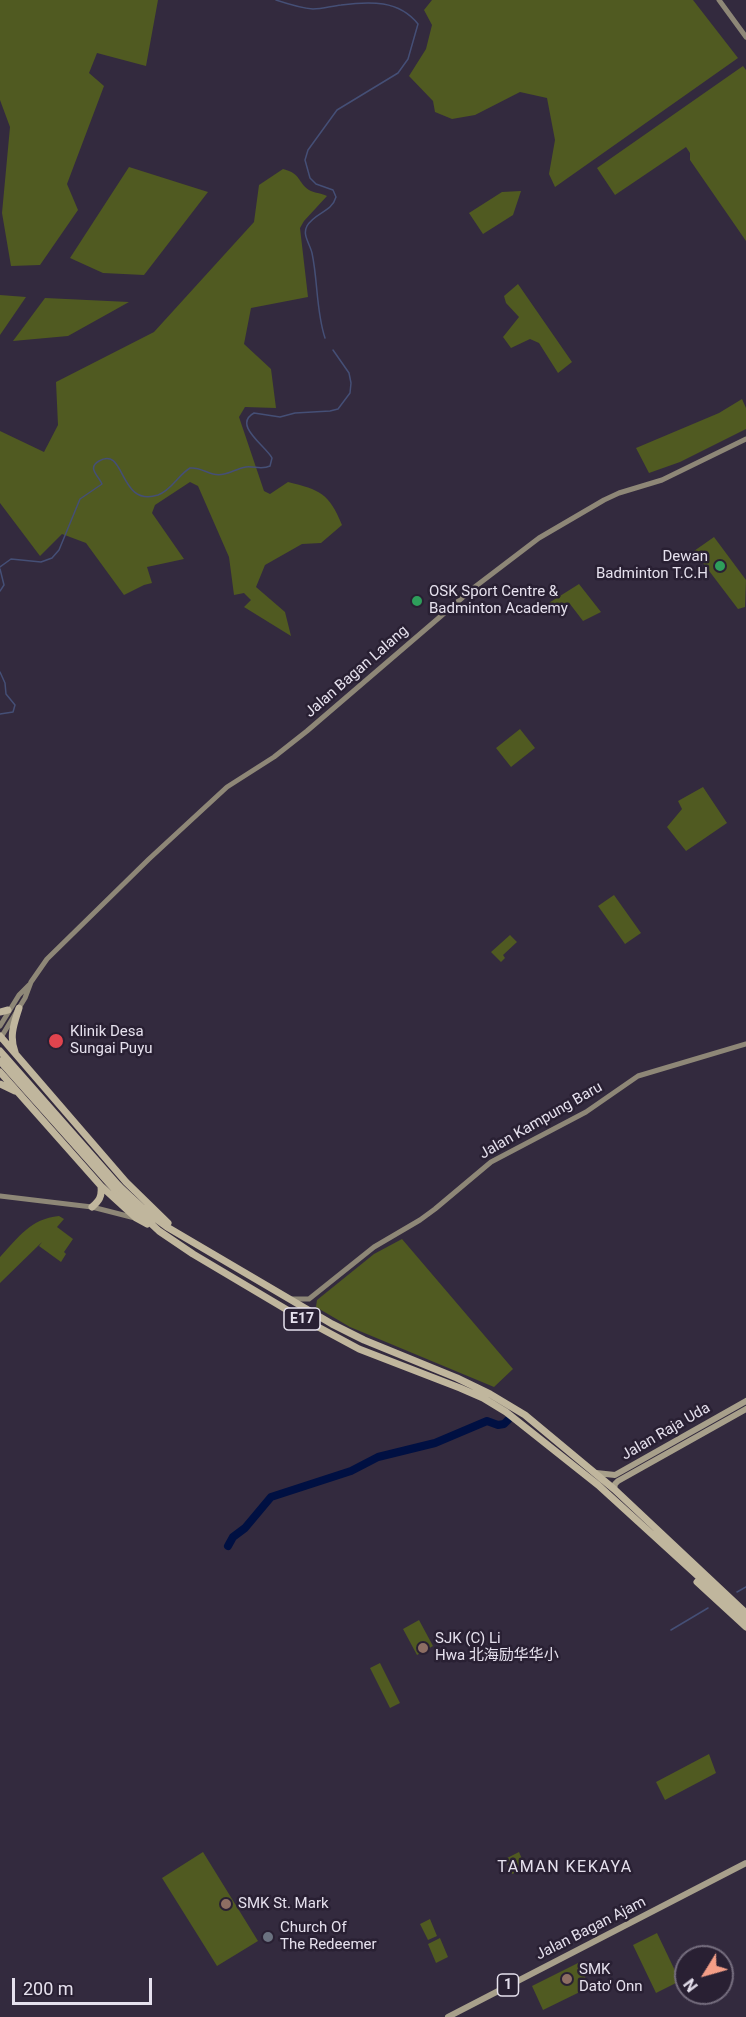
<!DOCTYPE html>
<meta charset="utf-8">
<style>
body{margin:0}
#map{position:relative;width:746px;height:2017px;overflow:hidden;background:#332a3e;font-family:Roboto,sans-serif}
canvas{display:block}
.north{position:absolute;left:674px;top:1945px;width:60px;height:60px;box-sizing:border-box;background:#292033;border:2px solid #756d7e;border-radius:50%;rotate:233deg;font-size:16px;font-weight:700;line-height:24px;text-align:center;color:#e6e1ee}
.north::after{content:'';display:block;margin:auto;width:21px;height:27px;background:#f49e87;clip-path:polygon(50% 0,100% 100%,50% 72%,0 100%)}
.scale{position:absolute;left:12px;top:1978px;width:140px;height:27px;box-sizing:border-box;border:3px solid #e6e1ee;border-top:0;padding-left:8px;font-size:18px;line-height:21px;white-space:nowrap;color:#e6e1ee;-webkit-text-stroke:4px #292033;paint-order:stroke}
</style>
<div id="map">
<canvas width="746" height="2017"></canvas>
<div class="north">N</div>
<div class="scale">200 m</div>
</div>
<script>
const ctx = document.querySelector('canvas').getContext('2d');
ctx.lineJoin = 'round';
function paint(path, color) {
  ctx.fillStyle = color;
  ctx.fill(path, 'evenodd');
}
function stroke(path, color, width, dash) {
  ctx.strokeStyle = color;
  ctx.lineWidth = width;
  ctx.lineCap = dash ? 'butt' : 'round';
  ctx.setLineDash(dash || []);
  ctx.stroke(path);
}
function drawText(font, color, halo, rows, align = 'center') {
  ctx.font = font + ' Roboto,"Noto Sans SC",sans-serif';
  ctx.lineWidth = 5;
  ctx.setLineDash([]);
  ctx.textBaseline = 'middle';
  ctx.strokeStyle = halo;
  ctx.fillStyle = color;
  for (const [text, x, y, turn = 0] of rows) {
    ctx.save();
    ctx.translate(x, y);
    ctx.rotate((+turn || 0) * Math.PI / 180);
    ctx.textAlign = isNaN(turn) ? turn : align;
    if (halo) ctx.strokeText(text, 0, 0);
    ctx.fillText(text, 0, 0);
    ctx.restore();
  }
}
paint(new Path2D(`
 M 0,0 L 158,0 L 146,66 L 97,53 L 89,73 L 104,86 L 67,184 L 78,210 L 40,265 L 11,266 L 2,213 L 10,127 L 0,100 Z
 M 432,0 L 693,0 L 738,58 L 555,187 L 549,174 L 555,140 L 547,98 L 520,92 L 475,115 L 452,119 L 435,112 L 433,101 L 409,76 L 426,49 L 432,25 L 424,10 Z
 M 743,66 L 746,70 L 746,241 L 690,160 L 690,153 L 686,147 L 615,195 L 597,168 Z
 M 129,167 L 208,192 L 144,275 L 103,273 L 70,258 Z
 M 283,169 C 302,174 297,182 309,190 C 314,193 321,193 327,196 L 304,221 L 300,228 L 308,297 L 251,308 L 244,344 L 271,369 L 276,408 L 245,407 L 239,417 L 264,491 L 270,494 L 288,482 C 320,490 329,493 342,525 L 321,543 L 302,544 L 265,565 L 256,587 L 285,612 L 291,636 L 244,607 L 251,600 L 244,593 L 234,595 L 229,557 L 198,486 L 190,482 L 155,505 L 152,513 L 184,559 L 147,567 L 152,583 L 144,585 L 124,595 L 86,543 L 62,534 L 40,556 L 0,503 L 0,431 L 44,452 L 58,425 L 56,382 L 154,332 L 254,222 L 259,185 Z
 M 521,191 L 513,215 L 483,234 L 469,213 L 502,192 Z
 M 518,284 L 572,362 L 558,373 L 539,343 L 530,339 L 511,348 L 503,337 L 519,317 L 506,303 L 504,296 Z
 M 0,295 L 26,297 L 0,335 Z
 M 45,298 L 129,302 L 68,336 L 13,341 Z
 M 742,399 L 746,408 L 746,429 L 680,462 L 649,473 L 636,448 L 719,413 Z
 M 714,537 L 746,580 L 745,607 L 738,609 L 694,551 Z
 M 579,584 L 601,612 L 583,621 L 570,604 L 544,613 L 544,606 Z
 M 520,729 L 535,748 L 511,767 L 496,748 Z
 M 703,787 L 727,823 L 686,851 L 667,827 L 682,809 L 678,801 Z
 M 614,895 L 641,933 L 625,944 L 598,906 Z
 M 510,935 L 517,942 L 503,955 L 505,958 L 501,962 L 491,952 Z
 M 59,1216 L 64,1219 L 57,1227 L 73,1239 L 64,1252 L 66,1254 L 61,1262 L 39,1246 L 42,1242 L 0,1283 L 0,1257 C 19,1237 30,1219 59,1216 Z
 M 402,1239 L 513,1369 L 494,1387 L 350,1327 L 316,1307 L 317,1300 L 374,1254 Z
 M 419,1620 L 433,1646 L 417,1655 L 403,1629 Z
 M 380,1663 L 400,1703 L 390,1708 L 370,1668 Z
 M 709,1754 L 716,1773 L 665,1800 L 656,1782 Z
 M 203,1852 L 258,1941 L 217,1966 L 162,1878 Z
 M 519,1852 L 526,1868 L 512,1874 L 505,1859 Z
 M 430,1919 L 437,1936 L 428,1940 L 420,1924 Z
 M 657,1933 L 680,1981 L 656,1993 L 633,1945 Z
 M 440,1938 L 448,1957 L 436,1963 L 428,1944 Z
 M 578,1963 L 590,1987 L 543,2010 L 532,1986 Z`), '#505a21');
stroke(new Path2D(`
 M 276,0 C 288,4 300,8 313,9 C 322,9 332,6 341,5 C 370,1 399,0 418,24 L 408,59 L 398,73 L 337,110 L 308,150 L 305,160 L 310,178 L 316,184 L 333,190 L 336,197 C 332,212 314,213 307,226 C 302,235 310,244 312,253 C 318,281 316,311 325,338
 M 0,567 L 11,559 L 41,562 L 52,558 L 59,550 L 80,499 L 102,484 C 98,475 87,468 99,461 C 126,445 118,508 158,495 C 172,490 178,475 190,468 C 199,467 205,472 213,474 C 226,477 234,469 246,467 C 254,466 262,470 270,466 L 272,458 C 266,446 232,425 254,413 L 280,417 L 295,413 L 330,411 L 338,409 L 350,393 L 351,383 L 349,373 L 333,350
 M 0,569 L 4,585 L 0,591
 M 0,672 L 5,683 L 6,694 L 15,705 L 13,712 L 0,714
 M 737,1592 L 746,1587
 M 671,1630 L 708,1608`), '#454f76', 1.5);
stroke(new Path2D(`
 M 228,1546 L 233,1537 L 245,1528 L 271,1497 L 351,1471 L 378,1457 L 435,1443 L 487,1421 L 498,1425 L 504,1424 L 508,1420`), '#001042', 8);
stroke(new Path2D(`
 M 719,0 L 746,37
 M 0,1026 L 19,995 L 29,985
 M 0,1039 L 25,998 L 31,982 L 47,959 L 149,859 L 227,787 L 274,757 L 307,731 L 476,586 L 539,538 L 604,500 L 619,493 L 662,480 L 746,439
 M 0,1196 L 92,1207 L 135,1218
 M 292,1299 L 309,1299 L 374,1247 L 420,1220 L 435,1209 L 491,1162 L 586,1112 L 638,1076 L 746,1044`), '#8e8777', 5);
stroke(new Path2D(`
 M 596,1473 L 615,1475 L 746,1401
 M 614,1489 L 615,1484 L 618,1481 L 746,1409
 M 448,2017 L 746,1863`), '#a8a08b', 6);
stroke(new Path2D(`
 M 0,1012 L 8,1010
 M 0,1036 L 126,1182 L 168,1223
 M 15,1052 C 9,1036 14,1024 19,1008
 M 0,1072 L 101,1186 L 136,1218 L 147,1224
 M 0,1084 L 15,1091
 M 119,1186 L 148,1213 L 167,1227 L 332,1324 L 364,1340 L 457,1378 L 490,1394 L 525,1415 L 614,1489 L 746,1613
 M 115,1190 L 159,1231 L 193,1254 L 294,1314 L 359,1349 L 460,1388 L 483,1398 L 506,1412 L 598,1485 L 746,1620
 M 92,1207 C 99,1201 102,1197 101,1187
 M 697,1582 L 746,1627`), '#c0b69d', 7);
stroke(new Path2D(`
 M 0,1051 L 119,1186
 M 0,1061 L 115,1190`), '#c0b69d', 7);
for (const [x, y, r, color] of [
 [720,566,6,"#2e9e5b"],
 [417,601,6,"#2e9e5b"],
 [56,1041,8,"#e0444e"],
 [423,1648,6,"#8d6e63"],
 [226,1904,6,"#8d6e63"],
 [268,1937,6,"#6b7280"],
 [567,1979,6,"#8d6e63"]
]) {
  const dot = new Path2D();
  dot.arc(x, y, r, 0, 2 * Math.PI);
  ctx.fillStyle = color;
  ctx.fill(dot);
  stroke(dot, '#292033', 2);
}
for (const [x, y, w] of [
 [302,1319,36],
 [508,1985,21]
]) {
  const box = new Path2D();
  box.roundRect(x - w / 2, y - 11, w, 22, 4.5);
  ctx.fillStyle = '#292033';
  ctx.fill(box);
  stroke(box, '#e6e1ee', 1.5);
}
drawText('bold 14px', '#e6e1ee', null, [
 ["E17",302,1319],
 ["1",508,1985]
]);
drawText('15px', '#e6e1ee', '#292033', [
 ["Dewan",708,557,"right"],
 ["Badminton T.C.H",708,574,"right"],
 ["OSK Sport Centre &",429,592],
 ["Badminton Academy",429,609],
 ["Klinik Desa",70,1032],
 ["Sungai Puyu",70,1049],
 ["SJK (C) Li",435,1639],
 ["Hwa 北海励华华小",435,1656],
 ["SMK St. Mark",238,1904],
 ["Church Of",280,1928],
 ["The Redeemer",280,1945],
 ["SMK",579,1970],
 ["Dato' Onn",579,1987]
], 'left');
drawText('15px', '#e6e1ee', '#292033', [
 ["Jalan Bagan Lalang",357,672,-41],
 ["Jalan Kampung Baru",541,1121,-30],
 ["Jalan Raja Uda",666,1432,-30],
 ["Jalan Bagan Ajam",591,1929,-27]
]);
ctx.letterSpacing = '1.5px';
drawText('16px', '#e6e1ee', '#292033', [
 ["TAMAN KEKAYA",565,1868]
]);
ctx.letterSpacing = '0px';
</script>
